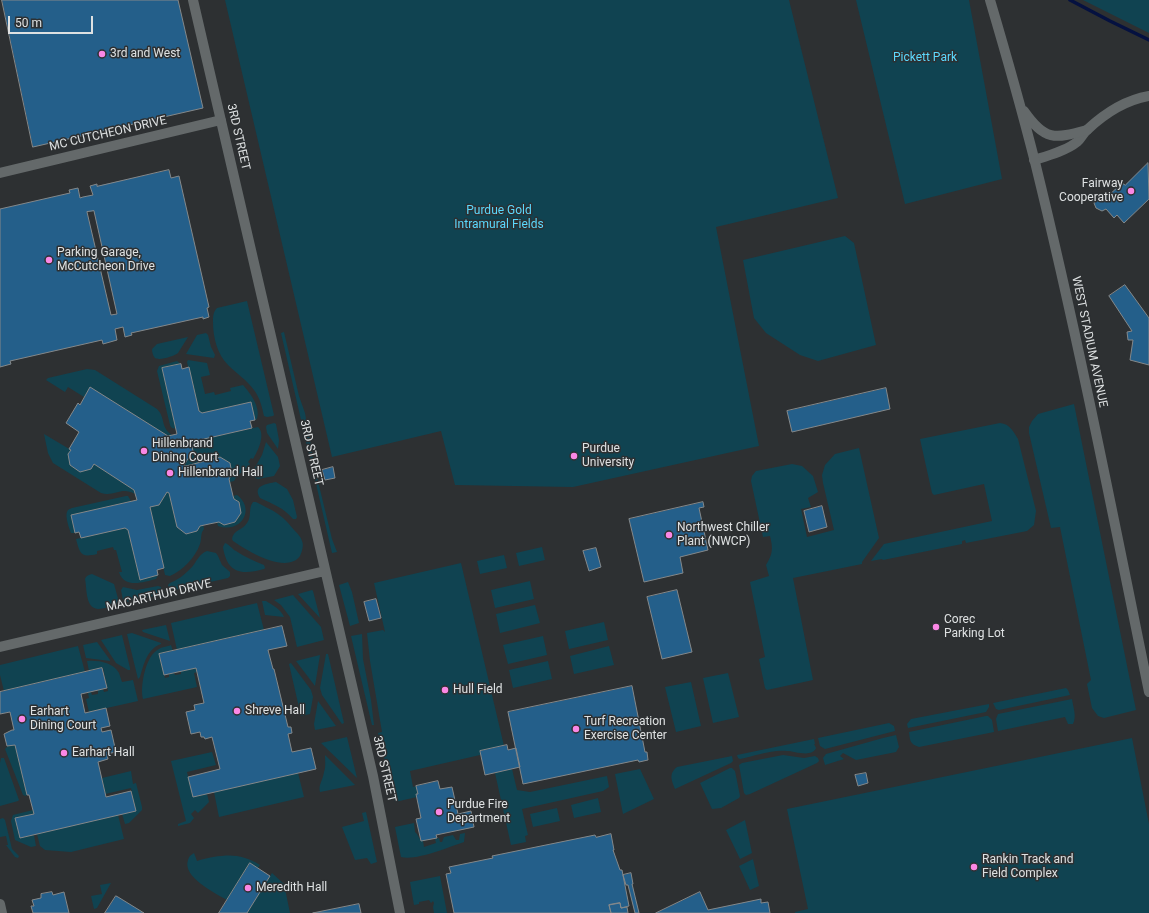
<!DOCTYPE html>
<style>
body{margin:0}
#map{position:relative;width:1149px;height:913px;overflow:hidden;background:#2d3032;font-family:Roboto,sans-serif}
canvas{display:block}
.scale{position:absolute;left:8px;top:16px;width:85px;height:18px;box-sizing:border-box;border:2px solid #dee1e2;border-top:0;padding-left:5px;font-size:12px;line-height:14px;white-space:nowrap;color:#dee1e2;-webkit-text-stroke:3px #2d3032;paint-order:stroke}
</style>
<div id="map">
<canvas width="1149" height="913"></canvas>
<div class="scale">50 m</div>
</div>
<script>
const ctx = document.querySelector('canvas').getContext('2d');
ctx.lineJoin = 'round';
function paint(path, color) {
  ctx.fillStyle = color;
  ctx.fill(path, 'evenodd');
}
function stroke(path, color, width, dash) {
  ctx.strokeStyle = color;
  ctx.lineWidth = width;
  ctx.lineCap = dash ? 'butt' : 'round';
  ctx.setLineDash(dash || []);
  ctx.stroke(path);
}
function drawText(font, color, halo, rows, align = 'center') {
  ctx.font = font + ' Roboto,sans-serif';
  ctx.lineWidth = 3;
  ctx.setLineDash([]);
  ctx.textBaseline = 'middle';
  ctx.strokeStyle = halo;
  ctx.fillStyle = color;
  for (const [text, x, y, turn = 0] of rows) {
    ctx.save();
    ctx.translate(x, y);
    ctx.rotate((+turn || 0) * Math.PI / 180);
    ctx.textAlign = isNaN(turn) ? turn : align;
    if (halo) ctx.strokeText(text, 0, 0);
    ctx.fillText(text, 0, 0);
    ctx.restore();
  }
}
paint(new Path2D(`
 M 225,0 L 789,0 L 838,198 L 716,227 L 759,446 L 573,487 L 455,485 L 441,431 L 332,457 Z
 M 856,0 L 969,0 L 1002,179 L 905,204 Z
 M 1083,0 L 1149,0 L 1149,33 Z
 M 845,236 L 854,243 L 876,345 L 818,361 L 800,355 L 766,333 L 754,318 L 743,260 Z
 M 247,301 L 274,415 L 273,416 L 267,417 L 264,416 C 262,407 260,398 254,390 C 247,380 237,374 228,365 C 217,354 213,337 213,322 C 213,317 213,312 217,308 Z
 M 284,332 L 299,396 L 305,413 L 314,463 L 311,463 L 281,333 Z
 M 206,333 L 208,335 L 211,347 L 215,355 L 214,358 L 186,354 L 197,335 Z
 M 188,337 L 178,353 C 174,356 160,361 155,358 C 153,356 152,352 152,349 L 157,344 Z
 M 188,360 L 207,363 L 210,375 L 201,377 L 205,394 L 214,392 L 215,395 L 231,391 L 230,388 L 243,385 C 250,393 261,407 257,419 L 255,420 L 251,402 L 202,413 L 199,411 L 187,362 Z
 M 177,361 L 181,364 L 176,428 C 173,429 171,428 170,425 L 157,371 L 159,366 Z
 M 87,369 L 95,370 L 157,409 C 166,418 160,427 172,435 L 168,436 L 90,388 L 84,397 L 68,387 L 65,392 L 46,380 L 48,378 Z
 M 1074,404 L 1136,710 L 1104,718 L 1098,716 L 1092,708 L 1087,684 L 1091,680 L 1060,527 L 1051,528 L 1029,433 L 1029,427 L 1032,421 L 1038,414 Z
 M 274,423 L 276,424 L 279,440 L 278,449 L 267,433 L 266,427 L 267,425 Z
 M 1000,423 C 1010,424 1013,431 1018,439 L 1036,511 L 1034,525 L 1027,531 L 966,543 L 965,540 L 962,541 L 962,544 L 883,560 L 882,559 L 871,561 L 884,544 L 992,521 L 984,484 L 934,495 L 932,493 L 920,439 Z
 M 258,427 C 266,434 258,451 253,459 L 251,458 L 248,462 L 250,464 C 246,469 237,475 234,481 L 230,482 L 229,479 L 232,474 L 230,463 L 220,457 L 186,466 L 184,465 L 193,451 L 191,442 Z
 M 44,434 L 71,450 L 91,469 L 94,464 L 134,490 L 135,494 C 121,486 115,497 101,493 L 53,463 L 48,453 Z
 M 266,442 L 278,457 L 280,466 L 274,476 L 258,479 L 255,478 L 253,471 L 262,455 Z
 M 859,448 L 879,538 L 862,562 L 862,564 L 793,578 L 813,680 L 767,690 L 765,688 L 759,659 L 765,657 L 750,582 L 769,576 L 766,565 C 773,554 773,548 770,536 L 763,537 L 751,481 L 752,476 L 756,471 L 792,464 L 802,466 L 813,476 L 818,492 L 808,498 L 811,507 L 801,509 L 807,537 L 834,530 L 823,483 L 822,475 L 825,465 L 835,454 Z
 M 316,473 L 332,539 L 337,552 L 332,553 L 314,475 Z
 M 276,482 L 287,489 L 293,500 L 297,517 L 296,519 L 293,519 C 284,508 273,504 260,498 C 252,485 267,484 276,482 Z
 M 167,492 L 169,493 L 177,527 L 186,534 L 197,531 L 200,526 L 203,525 L 204,529 C 200,534 202,538 200,544 C 195,558 183,570 170,576 L 165,575 L 150,507 L 159,505 Z
 M 237,495 C 256,509 241,534 218,526 L 217,522 L 219,522 L 224,525 L 235,522 L 241,513 L 239,502 L 234,499 L 233,496 Z
 M 126,496 L 128,496 L 131,501 L 71,515 L 75,533 L 71,533 C 69,529 65,516 67,512 C 68,509 70,509 72,508 Z
 M 253,502 L 256,502 C 263,506 271,509 278,514 C 284,518 290,525 295,531 C 298,534 301,537 302,541 C 304,545 302,552 300,556 C 286,575 246,550 233,541 L 232,539 C 233,530 243,530 247,523 C 252,517 248,508 253,502 Z
 M 125,528 L 128,530 L 140,579 L 158,575 L 156,579 C 144,582 124,589 119,572 L 122,572 L 116,550 L 114,550 L 113,547 L 97,551 L 97,554 C 81,558 80,554 76,539 Z
 M 225,543 C 230,545 232,549 236,551 C 245,557 254,561 264,565 L 265,568 L 264,569 C 242,575 227,574 223,547 Z
 M 542,547 L 545,560 L 519,566 L 516,553 Z
 M 207,551 L 216,553 L 218,556 L 222,565 L 230,572 L 230,576 L 228,578 L 170,591 L 168,585 C 170,582 173,582 176,580 C 182,577 187,572 192,567 C 197,561 199,554 207,551 Z
 M 504,555 L 507,568 L 480,574 L 477,561 Z
 M 461,563 L 504,746 L 480,751 L 480,755 L 410,771 L 413,787 L 416,786 L 418,794 L 416,794 L 417,797 L 395,802 L 378,733 L 382,732 L 370,661 L 367,633 L 383,630 L 385,632 L 374,583 Z
 M 92,574 L 114,584 L 119,602 L 117,605 C 111,606 104,609 98,609 C 85,608 87,588 85,579 C 86,576 88,575 92,574 Z
 M 530,581 L 534,599 L 495,608 L 491,590 Z
 M 348,582 L 352,592 L 359,623 L 350,626 L 339,585 Z
 M 158,586 L 161,587 L 162,592 L 159,595 L 126,602 L 123,600 L 121,590 L 123,587 L 137,590 Z
 M 312,590 L 313,591 L 320,618 L 298,594 Z
 M 293,595 L 321,627 L 324,640 L 297,647 L 290,617 L 281,605 L 274,600 Z
 M 262,601 L 266,601 C 272,605 281,609 284,617 L 265,615 Z
 M 257,603 L 264,630 L 177,650 L 171,623 Z
 M 535,605 L 540,623 L 500,633 L 496,614 Z
 M 604,622 L 608,640 L 569,649 L 565,631 Z
 M 166,625 L 170,641 L 143,632 L 142,630 Z
 M 132,633 L 161,643 L 161,644 C 147,649 144,664 140,677 L 138,679 L 127,634 Z
 M 362,634 L 363,659 L 371,700 L 374,725 L 372,725 L 351,636 Z
 M 122,635 L 130,668 L 130,670 L 128,670 L 116,663 L 101,640 Z
 M 543,636 L 547,655 L 508,664 L 503,645 Z
 M 97,642 L 110,660 L 110,661 L 86,658 L 83,645 Z
 M 171,645 L 173,651 L 159,655 L 164,675 L 165,678 L 169,677 L 169,674 L 174,673 L 175,675 L 181,674 L 181,671 L 196,668 L 197,672 L 194,673 L 197,687 L 143,699 C 140,687 145,659 156,651 C 160,647 166,647 171,645 Z
 M 78,646 L 85,672 L 4,691 L 0,675 L 0,665 Z
 M 609,646 L 614,665 L 574,674 L 570,656 Z
 M 326,654 L 328,654 L 344,723 L 342,724 L 322,695 L 320,688 Z
 M 320,655 L 315,686 L 296,661 Z
 M 87,661 C 97,660 113,662 119,673 C 120,676 121,679 122,682 L 133,680 L 138,701 L 89,712 L 86,699 L 89,698 L 88,693 L 91,692 L 92,695 L 98,694 L 98,690 L 103,689 L 104,692 L 108,691 L 103,668 L 89,671 Z
 M 548,661 L 552,679 L 513,688 L 509,670 Z
 M 291,663 L 311,690 L 313,697 L 310,714 L 301,716 L 289,664 Z
 M 728,673 L 739,717 L 713,723 L 703,678 Z
 M 691,682 L 701,726 L 676,732 L 665,687 Z
 M 1066,688 L 1068,690 L 1070,695 L 999,710 L 996,709 L 993,703 Z
 M 1072,699 C 1073,707 1077,716 1073,724 L 1068,724 L 1065,717 L 998,731 L 996,719 L 998,714 Z
 M 318,701 L 336,726 L 315,730 L 314,724 Z
 M 989,704 L 989,707 L 986,712 L 908,728 L 907,724 L 911,719 Z
 M 986,716 L 988,716 L 992,720 L 994,732 L 919,747 C 910,744 910,741 909,732 Z
 M 889,723 L 894,726 L 895,731 L 825,749 L 820,746 L 818,738 Z
 M 896,735 L 899,747 L 896,752 L 856,760 L 843,753 L 840,756 L 844,759 L 825,765 L 823,758 L 826,754 L 883,738 Z
 M 347,737 L 357,778 L 321,743 Z
 M 1132,738 L 1149,824 L 1149,913 L 795,913 L 795,912 L 808,909 L 787,809 Z
 M 814,739 L 815,744 L 814,744 L 816,748 C 812,758 794,751 787,751 C 773,749 754,756 740,759 L 738,758 L 737,755 Z
 M 15,745 L 27,795 L 26,796 L 23,795 L 5,749 L 8,746 Z
 M 212,752 L 216,765 L 187,772 L 193,797 L 207,794 L 209,802 L 198,813 L 195,810 L 191,814 L 194,818 L 190,823 L 178,826 L 178,824 L 186,821 L 171,761 Z
 M 325,755 L 355,785 L 320,792 C 318,785 323,780 324,772 C 326,767 325,761 325,755 Z
 M 783,755 L 804,758 L 815,756 L 818,758 L 819,761 L 817,763 L 750,794 L 746,795 L 744,793 L 739,765 L 742,763 Z
 M 732,756 L 733,761 L 731,763 L 675,789 C 672,781 668,774 677,767 Z
 M 1,758 L 4,758 L 19,800 L 18,801 L 0,806 L 0,763 Z
 M 730,768 L 732,768 L 735,771 L 740,796 L 739,798 L 721,808 L 712,809 L 700,783 Z
 M 512,769 L 517,790 L 530,792 L 607,776 L 609,787 L 603,791 L 522,809 L 528,835 L 525,836 L 526,842 L 511,845 L 495,773 Z
 M 640,769 L 654,799 L 623,814 L 615,774 Z
 M 131,771 L 133,784 L 136,783 L 142,807 L 142,810 L 129,823 L 125,824 L 122,814 L 136,811 L 131,788 L 105,794 L 102,778 Z
 M 298,773 L 304,797 L 219,817 L 214,792 Z
 M 598,798 L 601,812 L 574,818 L 571,805 Z
 M 557,808 L 560,821 L 533,827 L 530,814 Z
 M 33,810 L 34,814 L 15,819 L 20,838 L 34,835 L 36,846 L 31,847 L 15,840 L 11,821 L 13,815 Z
 M 366,812 L 377,862 L 371,864 L 367,858 L 355,860 L 342,827 L 364,821 L 362,813 Z
 M 118,815 L 124,839 L 71,852 L 45,850 L 40,846 L 37,834 Z
 M 3,818 L 5,820 L 12,849 L 19,856 L 18,858 L 15,857 L 6,845 L 8,845 L 6,836 L 0,837 L 0,819 Z
 M 745,820 L 752,853 L 740,859 L 726,830 Z
 M 414,823 L 415,832 L 417,834 L 421,841 L 423,841 L 424,847 L 436,843 L 435,839 L 439,838 L 440,842 L 442,842 L 444,837 L 453,835 L 456,840 L 459,840 L 460,834 L 465,833 L 464,842 C 449,847 416,861 401,857 L 395,827 Z
 M 194,853 L 197,861 C 202,859 208,858 213,857 C 233,854 243,855 260,865 L 258,868 L 227,900 C 215,893 182,877 188,860 C 189,856 191,855 194,853 Z
 M 753,859 L 759,886 L 750,890 L 739,866 Z
 M 272,873 L 284,884 L 290,913 L 247,913 Z
 M 440,876 L 447,913 L 434,913 L 433,907 L 434,903 L 433,901 L 431,903 L 429,900 L 419,902 L 419,904 L 414,905 L 410,882 Z
 M 111,883 L 97,908 L 94,909 L 91,896 L 102,894 L 100,885 Z`), '#104351');
stroke(new Path2D(`
 M 1070,0 L 1110,21 L 1149,40`), '#051140', 3.5);
const building = new Path2D(`
 M 2,0 L 178,0 L 203,108 L 33,147 Z
 M 1148,163 L 1149,199 L 1124,223 L 1117,215 L 1114,218 L 1106,209 L 1102,211 L 1096,208 L 1094,203 L 1097,198 L 1102,196 L 1106,198 L 1122,183 L 1125,185 Z
 M 169,170 L 171,178 L 179,176 L 209,307 L 207,308 L 209,317 L 203,319 L 203,317 L 131,333 L 132,335 L 125,337 L 123,327 L 115,329 L 117,340 L 103,344 L 102,340 L 10,361 L 11,364 L 0,367 L 0,209 L 70,193 L 69,190 L 78,188 L 80,198 L 83,197 L 93,195 L 90,186 L 97,184 L 97,186 ZM 94,211 L 117,314 L 111,315 L 87,212 Z
 M 1125,285 L 1149,318 L 1149,365 L 1130,360 L 1133,340 L 1128,340 L 1127,332 L 1132,331 L 1109,296 Z
 M 181,364 L 182,369 L 189,367 L 199,411 L 202,413 L 251,402 L 255,420 L 250,421 L 252,428 L 191,442 L 193,451 L 184,465 L 186,466 L 220,457 L 230,463 L 232,474 L 229,479 L 233,496 L 234,499 L 239,502 L 241,513 L 235,522 L 224,525 L 219,522 L 209,524 L 200,526 L 197,531 L 186,534 L 177,527 L 169,493 L 167,492 L 159,505 L 150,507 L 164,568 L 157,570 L 158,575 L 140,580 L 128,530 L 125,528 L 81,538 L 79,532 L 75,533 L 71,515 L 137,500 L 134,490 L 94,464 L 91,469 L 80,472 L 70,465 L 68,454 L 71,450 L 69,449 L 79,432 L 66,423 L 78,403 L 80,405 L 90,387 L 168,436 L 177,434 L 162,368 Z
 M 886,388 L 890,409 L 792,432 L 787,411 Z
 M 333,467 L 335,478 L 325,480 L 322,470 Z
 M 703,502 L 704,507 L 699,508 L 708,550 L 680,557 L 683,573 L 644,582 L 629,519 Z
 M 822,506 L 827,527 L 809,532 L 804,511 Z
 M 596,548 L 601,567 L 589,571 L 583,551 Z
 M 677,590 L 692,652 L 662,659 L 647,597 Z
 M 376,599 L 381,618 L 369,621 L 364,602 Z
 M 282,626 L 287,646 L 268,650 L 273,669 L 274,669 L 288,727 L 291,727 L 292,733 L 288,734 L 292,752 L 311,748 L 316,769 L 193,797 L 188,777 L 220,769 L 212,737 L 205,739 L 204,737 L 201,737 L 200,732 L 191,734 L 186,712 L 195,710 L 194,705 L 204,703 L 196,668 L 164,675 L 159,654 Z
 M 102,668 L 107,688 L 81,694 L 85,713 L 106,708 L 110,726 L 101,728 L 102,732 L 111,730 L 116,752 L 107,754 L 108,759 L 98,762 L 106,797 L 131,791 L 136,811 L 20,838 L 15,818 L 34,814 L 29,795 L 27,795 L 15,745 L 7,746 L 4,734 L 12,730 L 14,730 L 10,712 L 0,714 L 0,692 Z
 M 632,686 L 645,752 L 647,752 L 648,760 L 639,762 L 638,760 L 523,784 L 508,712 Z
 M 507,745 L 508,750 L 516,748 L 520,767 L 485,775 L 480,751 Z
 M 866,773 L 868,783 L 858,786 L 855,775 Z
 M 438,781 L 440,789 L 452,787 L 458,814 L 471,811 L 474,827 L 436,835 L 437,838 L 421,841 L 416,819 L 421,818 L 416,794 L 418,794 L 416,786 Z
 M 611,834 L 614,850 L 613,850 L 620,870 L 622,870 L 629,906 L 621,908 L 620,903 L 609,905 L 611,913 L 454,913 L 446,874 L 451,873 L 449,867 L 493,858 L 492,856 L 595,835 L 596,837 Z
 M 250,863 L 270,876 L 247,913 L 219,913 Z
 M 631,873 L 633,884 L 632,884 L 639,913 L 635,913 L 628,885 L 626,885 L 623,875 Z
 M 52,892 L 53,895 L 64,892 L 69,913 L 33,913 L 31,906 L 34,906 L 32,900 L 41,898 L 41,894 Z
 M 700,892 L 708,910 L 761,899 L 761,903 L 768,902 L 770,913 L 656,913 Z
 M 116,896 L 118,897 L 144,913 L 105,913 Z
 M 620,903 L 621,908 L 627,907 L 628,913 L 611,913 L 609,905 Z
 M 359,904 L 361,913 L 313,913 Z`);
paint(building, '#245f8a');
stroke(building, '#84888a', 1);
stroke(new Path2D(`
 M 193,0 L 373,776 L 400,913
 M 1034,160 C 1047,156 1066,151 1077,142 C 1081,139 1083,133 1087,130 C 1104,114 1126,100 1149,96
 M 0,173 L 221,120
 M 0,647 L 325,571
 M 0,904 L 2,913`), '#64696a', 10);
stroke(new Path2D(`
 M 990,0 C 1006,54 1021,107 1035,162 C 1078,337 1113,515 1149,692
 M 1024,111 C 1045,141 1054,139 1087,130`), '#64696a', 10);
for (const [x, y, r, color] of [
 [102,54,4,"#fb87e5"],
 [1131,191,4,"#fb87e5"],
 [49,260,4,"#fb87e5"],
 [144,451,4,"#fb87e5"],
 [574,456,4,"#fb87e5"],
 [170,473,4,"#fb87e5"],
 [669,535,4,"#fb87e5"],
 [936,627,4,"#fb87e5"],
 [445,690,4,"#fb87e5"],
 [237,711,4,"#fb87e5"],
 [22,719,4,"#fb87e5"],
 [576,729,4,"#fb87e5"],
 [64,753,4,"#fb87e5"],
 [439,812,4,"#fb87e5"],
 [974,867,4,"#fb87e5"],
 [248,888,4,"#fb87e5"]
]) {
  const dot = new Path2D();
  dot.arc(x, y, r, 0, 2 * Math.PI);
  ctx.fillStyle = color;
  ctx.fill(dot);
  stroke(dot, '#2d3032', 1.5);
}
drawText('12px', '#dee1e2', '#2d3032', [
 ["3rd and West",110,54],
 ["Fairway",1123,184,"right"],
 ["Cooperative",1123,198,"right"],
 ["Parking Garage,",57,253],
 ["McCutcheon Drive",57,267],
 ["Hillenbrand",152,444],
 ["Dining Court",152,458],
 ["Purdue",582,449],
 ["University",582,463],
 ["Hillenbrand Hall",178,473],
 ["Northwest Chiller",677,528],
 ["Plant (NWCP)",677,542],
 ["Corec",944,620],
 ["Parking Lot",944,634],
 ["Hull Field",453,690],
 ["Shreve Hall",245,711],
 ["Earhart",30,712],
 ["Dining Court",30,726],
 ["Turf Recreation",584,722],
 ["Exercise Center",584,736],
 ["Earhart Hall",72,753],
 ["Purdue Fire",447,805],
 ["Department",447,819],
 ["Rankin Track and",982,860],
 ["Field Complex",982,874],
 ["Meredith Hall",256,888]
], 'left');
drawText('12px', '#5bd9fe', '#2d3032', [
 ["Pickett Park",925,58],
 ["Purdue Gold",499,211],
 ["Intramural Fields",499,225]
]);
drawText('12px', '#dee1e2', '#2d3032', [
 ["MC CUTCHEON DRIVE",108,134,-13],
 ["3RD STREET",238,137,77],
 ["WEST STADIUM AVENUE",1089,342,78],
 ["3RD STREET",311,453,77],
 ["MACARTHUR DRIVE",159,596,-13],
 ["3RD STREET",384,769,77]
]);
</script>
